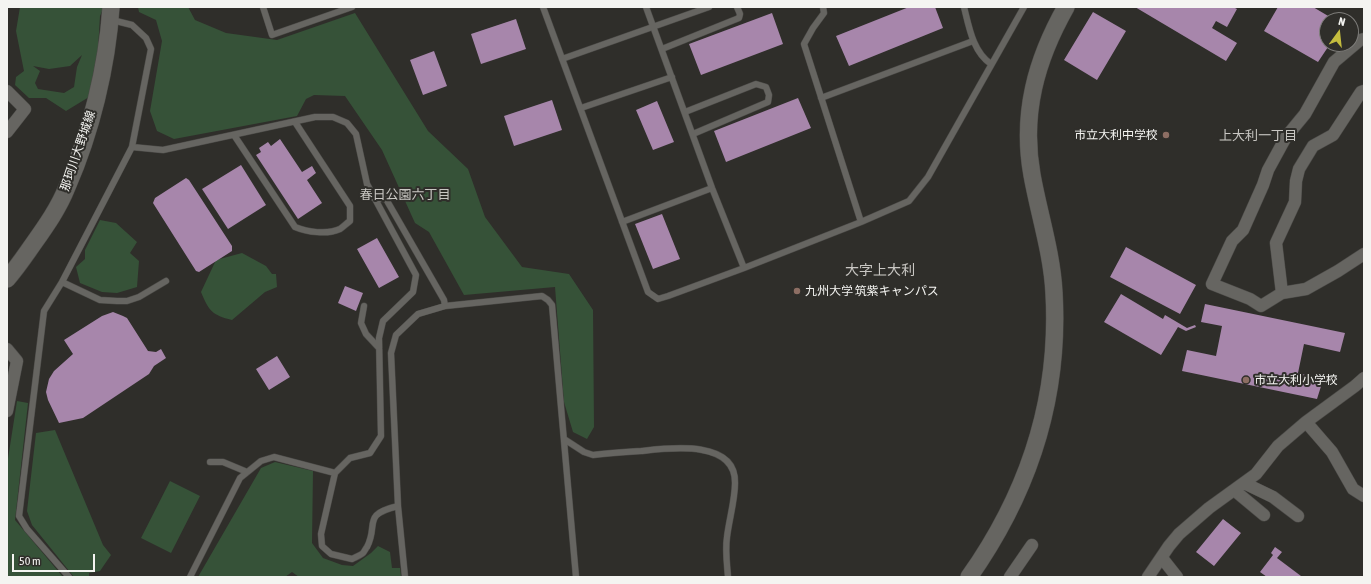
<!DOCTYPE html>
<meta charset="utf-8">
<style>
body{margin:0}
#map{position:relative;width:1371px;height:584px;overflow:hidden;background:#2f2e2a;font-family:"Asap Condensed",sans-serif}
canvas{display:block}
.frame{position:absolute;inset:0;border:8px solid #f4f4f1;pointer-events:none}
.north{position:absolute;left:1319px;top:12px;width:40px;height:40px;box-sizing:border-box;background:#2f2e2a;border:1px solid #7e7d7a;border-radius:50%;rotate:15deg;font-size:11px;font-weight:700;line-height:16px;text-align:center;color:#f4f4f1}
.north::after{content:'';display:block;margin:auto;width:14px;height:18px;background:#c4bc3e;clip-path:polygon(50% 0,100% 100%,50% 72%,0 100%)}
.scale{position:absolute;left:12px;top:554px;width:83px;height:18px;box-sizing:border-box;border:2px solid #f4f4f1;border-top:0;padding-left:5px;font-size:12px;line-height:14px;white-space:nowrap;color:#f4f4f1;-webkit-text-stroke:3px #2f2e2a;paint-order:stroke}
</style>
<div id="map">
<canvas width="1371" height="584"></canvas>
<div class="frame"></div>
<div class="north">N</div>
<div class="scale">50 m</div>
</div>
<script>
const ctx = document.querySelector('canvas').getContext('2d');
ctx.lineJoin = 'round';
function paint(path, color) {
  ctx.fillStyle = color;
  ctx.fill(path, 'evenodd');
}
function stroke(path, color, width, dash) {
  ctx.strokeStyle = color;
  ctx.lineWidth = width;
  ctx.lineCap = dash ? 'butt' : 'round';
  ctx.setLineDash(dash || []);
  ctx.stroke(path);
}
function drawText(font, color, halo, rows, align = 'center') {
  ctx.font = font + ' "Asap Condensed","Noto Sans JP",sans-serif';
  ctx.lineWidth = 4;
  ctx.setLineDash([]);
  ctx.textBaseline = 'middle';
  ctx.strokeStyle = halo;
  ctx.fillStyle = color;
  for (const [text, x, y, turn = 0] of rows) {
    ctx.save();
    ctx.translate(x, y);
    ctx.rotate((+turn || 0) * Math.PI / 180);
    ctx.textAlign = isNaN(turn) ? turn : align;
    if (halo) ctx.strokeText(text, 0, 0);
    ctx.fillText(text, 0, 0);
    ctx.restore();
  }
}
paint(new Path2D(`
 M 20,7 L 104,7 L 100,16 L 98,49 L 89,97 L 66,111 L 46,98 L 29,98 L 15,85 L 16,77 L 24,71 L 16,31 ZM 82,55 L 77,67 L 74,87 L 64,93 L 38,89 L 35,83 L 40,71 L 33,66 L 49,69 L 70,66 Z
 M 138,7 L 188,7 L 195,20 L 226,33 L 277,40 L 355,13 L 428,131 L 468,169 L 485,217 L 522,267 L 569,274 L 593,310 L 594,427 L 587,439 L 573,432 L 564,402 L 555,287 L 464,295 L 429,232 L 415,223 L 382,150 L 345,96 L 314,95 L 306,99 L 297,116 L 174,139 L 157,131 L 150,111 L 162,41 L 156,20 L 139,12 Z
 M 100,220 L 116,223 L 137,242 L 130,253 L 139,261 L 137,287 L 117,293 L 102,292 L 80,283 L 76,267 L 85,259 L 85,250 Z
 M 242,253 L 266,266 L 272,274 L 276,274 L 277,287 L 265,292 L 232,320 C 212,315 209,311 201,292 L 216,260 Z
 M 17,401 L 28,403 L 15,520 L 63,577 L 7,577 L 7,465 Z
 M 55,430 L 103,545 L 111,555 L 100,571 L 89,573 L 89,577 L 74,577 L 32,525 L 27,511 L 36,433 Z
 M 275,462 L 313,471 L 312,543 L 323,558 L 342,565 L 353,566 L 371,553 L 378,546 L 390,552 L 392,568 L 400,568 L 401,577 L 299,577 L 292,572 L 285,577 L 198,577 L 261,468 Z
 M 170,481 L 200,496 L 171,553 L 141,538 Z`), '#365238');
paint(new Path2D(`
 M 909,7 L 935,7 L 943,28 L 849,66 L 836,36 Z
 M 1135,7 L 1233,7 L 1237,9 L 1227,27 L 1216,21 L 1212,28 L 1237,43 L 1226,61 Z
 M 1278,7 L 1313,7 L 1335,20 L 1327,20 L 1327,44 L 1330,44 L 1318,62 L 1264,31 Z
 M 1093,12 L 1126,31 L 1097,80 L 1064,60 Z
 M 772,13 L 783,44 L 701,75 L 689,44 Z
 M 516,19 L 526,49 L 481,64 L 471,34 Z
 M 434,51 L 447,86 L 423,95 L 410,60 Z
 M 798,98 L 811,128 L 726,162 L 714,131 Z
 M 552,100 L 562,130 L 514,146 L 504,116 Z
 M 657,101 L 674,142 L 653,150 L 636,110 Z
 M 280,139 L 302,172 L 312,166 L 316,173 L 307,180 L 322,203 L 298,219 L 256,155 L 261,152 L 259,148 L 268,142 L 271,146 Z
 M 241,165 L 266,205 L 228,229 L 202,189 Z
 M 186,178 L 189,180 L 232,246 L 232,251 L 199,272 L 196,271 L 153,203 L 155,198 Z
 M 662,214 L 680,259 L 653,269 L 635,224 Z
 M 377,238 L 399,277 L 379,288 L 357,249 Z
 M 1126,247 L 1196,285 L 1180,314 L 1110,277 Z
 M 345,286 L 363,293 L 356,311 L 338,303 Z
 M 1121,294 L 1163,319 L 1165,315 L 1187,328 L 1195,325 L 1196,327 L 1186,331 L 1178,327 L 1161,355 L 1104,322 Z
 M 1205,304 L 1345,333 L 1340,352 L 1304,344 L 1298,373 L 1323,380 L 1317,399 L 1182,371 L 1187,350 L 1216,356 L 1222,326 L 1201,322 Z
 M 113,312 L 123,316 L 127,318 L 148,351 L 156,352 L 161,349 L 166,358 L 154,366 L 149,374 L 83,418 L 59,423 L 48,400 L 46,392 L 49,379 L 54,371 L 73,354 L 64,340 L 102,316 Z
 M 277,356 L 290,377 L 269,390 L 256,369 Z
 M 1223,519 L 1241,533 L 1214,566 L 1196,552 Z
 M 1275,547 L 1282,552 L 1277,558 L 1301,576 L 1300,577 L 1267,577 L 1260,572 L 1273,555 L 1271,553 Z`), '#a786ab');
const lane = new Path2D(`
 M 263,7 L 272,35 L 352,7
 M 543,7 L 648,292 L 658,299 L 668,296 L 744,268 L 861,222 L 909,201 L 928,177 L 1024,7
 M 646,7 L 712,188 L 744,268
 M 823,7 L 824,13 L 813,28 L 804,44 L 861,222
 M 964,7 C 969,27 973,52 991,64
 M 662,49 L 739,18 L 740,14 L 737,7
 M 562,59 L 709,7
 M 821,98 L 973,41
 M 581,108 L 672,77
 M 685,112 L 756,84 L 766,87 L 769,95 L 768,102 L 693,134
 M 234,135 L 295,227 C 307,232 327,235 340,229 C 343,227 347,223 350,221 L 350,206 L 295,122
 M 132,147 L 163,150 L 315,117 L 333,117 L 347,123 L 356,134 L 367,184 L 416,275 L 413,292 L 383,321 L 379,338 L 381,436 L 370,453 L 350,458 L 335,473
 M 374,198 L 386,199 L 444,300 L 445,306
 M 622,222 L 712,188
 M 62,282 L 100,300 L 117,301 L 127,301 L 139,297 L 166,281
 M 364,306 L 361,323 L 366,334 L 379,348
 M 564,439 L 584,452 L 593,455 C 609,453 625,452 641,451 C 669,448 736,439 735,483 C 735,500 729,520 727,537 C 725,550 727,564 728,577
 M 210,462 L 223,462 L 247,472
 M 398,506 L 391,353 L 396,335 L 418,314 L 445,306 L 542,296 L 548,300 L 552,305 L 576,577
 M 69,577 L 27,529 L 19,516 L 44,311 L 62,282 L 132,147 L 151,49 L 146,38 L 132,25 L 112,20
 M 190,577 L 240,478 L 261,461 L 274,457 L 335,473 L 321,534 L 322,546 L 331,554 L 352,559 C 356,557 361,555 363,553 C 364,552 366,548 367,547 C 379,524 361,515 398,506 L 405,577`);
const street = new Path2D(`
 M 7,91 L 25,109 L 7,132
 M 1364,91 L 1361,92 L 1333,135 L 1313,146 L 1299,169 L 1296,181 L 1295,202 L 1276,243 L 1282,293 L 1306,289 L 1338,271 L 1364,254
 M 1282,293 L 1261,306 L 1250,299 L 1212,284 L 1232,241 L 1243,230 L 1263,185 L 1268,170 L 1286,137 L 1305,114 L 1334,62 L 1360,40 L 1364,39
 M 7,349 L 17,361 L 7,411
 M 1306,422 L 1332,452 L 1353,489 L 1364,496
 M 1244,483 L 1273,497 L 1298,516
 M 1234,490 L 1264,515
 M 1162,558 L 1177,577
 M 1010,577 L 1032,545
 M 1148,577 L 1169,546 L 1179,534 L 1209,508 L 1256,474 L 1278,446 L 1306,422 L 1355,386 L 1364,378`);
const secondary = new Path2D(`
 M 7,279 C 15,270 22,260 29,250 C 43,230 58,210 67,187 C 91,132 107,67 111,7
 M 969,577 C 1029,492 1060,398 1054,293 C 1052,253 1039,214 1032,175 C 1021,114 1036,60 1066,7`);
stroke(lane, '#4c4b48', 7);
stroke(street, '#4c4b48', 13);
stroke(secondary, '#4c4b48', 18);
stroke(lane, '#666561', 6);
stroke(street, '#666561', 12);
stroke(secondary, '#666561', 17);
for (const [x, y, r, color] of [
 [1166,135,4,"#8d6e63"],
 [797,291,4,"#8d6e63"],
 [1246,380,4,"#8d6e63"]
]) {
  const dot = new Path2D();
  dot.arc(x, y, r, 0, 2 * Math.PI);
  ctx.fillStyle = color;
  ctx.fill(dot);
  stroke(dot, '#2f2e2a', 1.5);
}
drawText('12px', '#f4f4f1', '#2f2e2a', [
 ["市立大利中学校",1158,135,"right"],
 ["九州大学 筑紫キャンパス",805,291],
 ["市立大利小学校",1254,380]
], 'left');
drawText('12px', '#f4f4f1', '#2f2e2a', [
 ["那珂川大野城線",78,151,-71]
]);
drawText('13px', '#c9c7c3', '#2f2e2a', [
 ["上大利一丁目",1258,136],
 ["春日公園六丁目",405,195]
]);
drawText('14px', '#c9c7c3', '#2f2e2a', [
 ["大字上大利",880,271]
]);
</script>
